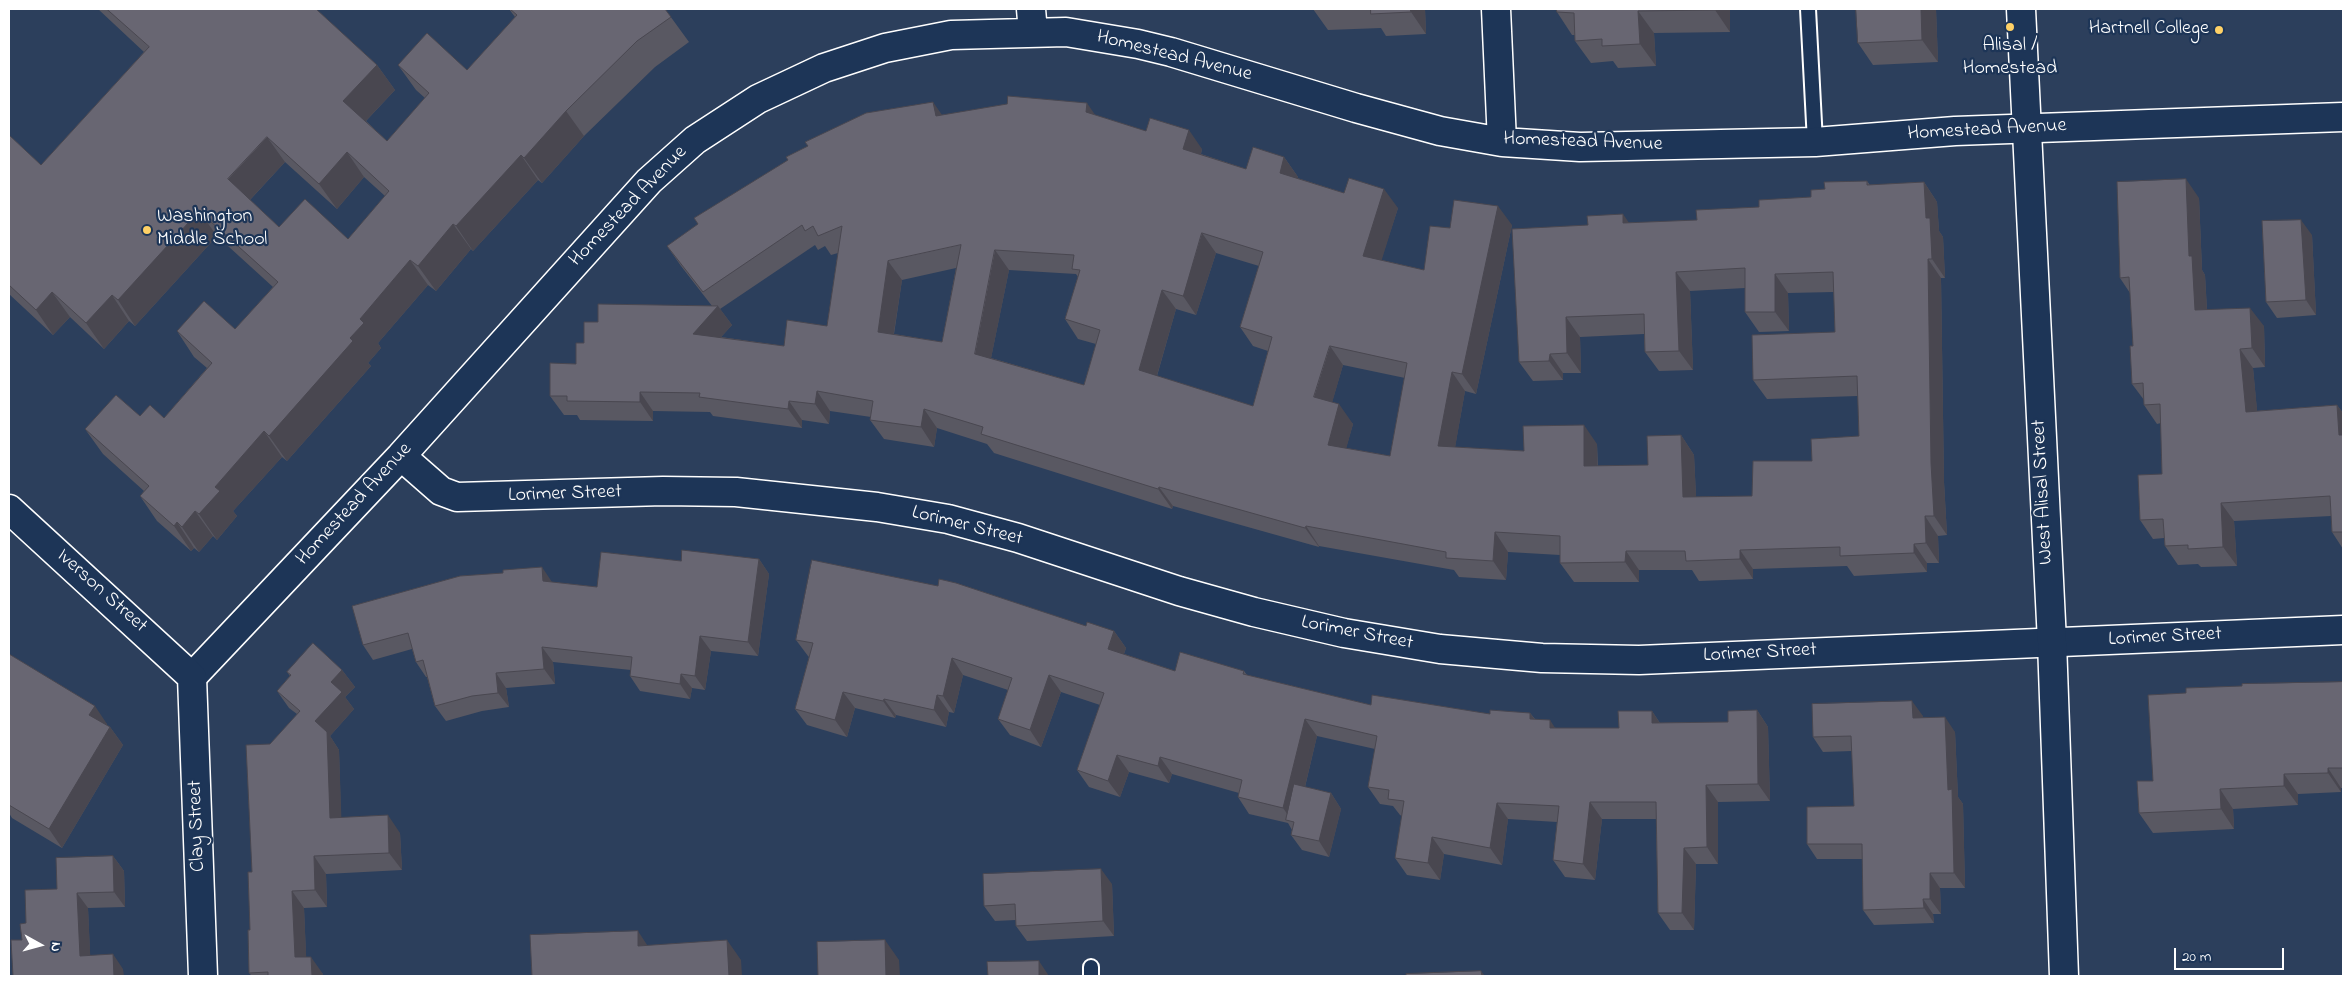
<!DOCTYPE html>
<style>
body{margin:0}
#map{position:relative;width:2352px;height:985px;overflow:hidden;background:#2c3f5c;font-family:"Indie Flower",sans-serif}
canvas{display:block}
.frame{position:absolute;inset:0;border:10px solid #fff;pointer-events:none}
.north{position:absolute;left:15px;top:920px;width:50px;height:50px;-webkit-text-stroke:4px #1d3557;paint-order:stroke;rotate:97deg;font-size:14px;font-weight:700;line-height:20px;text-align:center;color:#fff}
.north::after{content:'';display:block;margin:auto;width:18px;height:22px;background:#fff;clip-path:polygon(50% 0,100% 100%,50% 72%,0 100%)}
.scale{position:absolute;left:2174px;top:948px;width:110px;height:22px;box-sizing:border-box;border:2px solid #fff;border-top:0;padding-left:6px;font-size:15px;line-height:18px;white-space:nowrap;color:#fff;-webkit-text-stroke:4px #1d3557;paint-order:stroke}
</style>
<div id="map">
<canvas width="2352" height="985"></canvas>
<div class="frame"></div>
<div class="north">N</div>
<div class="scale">20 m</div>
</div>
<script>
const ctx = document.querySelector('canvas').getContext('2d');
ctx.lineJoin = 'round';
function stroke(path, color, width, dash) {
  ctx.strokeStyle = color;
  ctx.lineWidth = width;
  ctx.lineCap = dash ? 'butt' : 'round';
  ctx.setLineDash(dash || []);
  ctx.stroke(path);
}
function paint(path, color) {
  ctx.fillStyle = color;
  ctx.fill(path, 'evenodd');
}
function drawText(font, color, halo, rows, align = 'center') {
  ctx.font = font + ' "Indie Flower",sans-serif';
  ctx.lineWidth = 4.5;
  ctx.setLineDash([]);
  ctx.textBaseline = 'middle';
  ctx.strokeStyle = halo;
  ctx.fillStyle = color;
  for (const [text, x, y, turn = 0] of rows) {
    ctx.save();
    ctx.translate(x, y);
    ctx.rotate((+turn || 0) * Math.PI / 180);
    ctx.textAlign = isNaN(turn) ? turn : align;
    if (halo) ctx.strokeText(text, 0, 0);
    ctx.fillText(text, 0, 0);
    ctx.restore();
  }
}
const lane = new Path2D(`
 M 1808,9 L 1815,142
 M 1091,967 L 1091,976`);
const street = new Path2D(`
 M 1031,9 L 1033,32
 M 1496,9 L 1502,142
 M 401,456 L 441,491 L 457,497 L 663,491 L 736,492 L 877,507 L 948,519 L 1018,538 L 1179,591 L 1254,612 L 1344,633 L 1440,649 L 1542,658 L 1639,660 L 2343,630
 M 192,677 L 401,456 L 649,181 L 695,140 L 758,99 L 824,68 L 885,48 L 951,35 L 1066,32 L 1138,44 L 1171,52 L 1356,108 L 1440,131 L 1502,142 L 1580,147 L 1815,142 L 1955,131 L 2343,117`);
const secondary = new Path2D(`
 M 2021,9 L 2052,642 L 2064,976
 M 9,509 L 192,677 L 203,976`);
stroke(lane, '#fff', 18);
stroke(street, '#fff', 31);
stroke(secondary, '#fff', 31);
stroke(lane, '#1d3557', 14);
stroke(street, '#1d3557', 28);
stroke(secondary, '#1d3557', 28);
paint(new Path2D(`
 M 98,9 L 316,9 L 377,65 L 395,90 L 366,121 L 387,141 L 425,98 L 416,90 L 398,65 L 467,70 L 515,17 L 509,9 L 665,9 L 689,42 L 655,67 L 584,136 L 542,183 L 538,180 L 473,251 L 471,249 L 436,291 L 428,285 L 378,343 L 381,348 L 368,363 L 371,366 L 287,461 L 282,457 L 233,511 L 237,516 L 217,540 L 213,536 L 199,552 L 194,548 L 191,551 L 157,521 L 140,496 L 144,491 L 103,454 L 85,429 L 140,416 L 164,418 L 207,368 L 194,357 L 177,331 L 235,329 L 273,287 L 217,236 L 135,326 L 129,321 L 104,349 L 70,317 L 53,335 L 9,294 L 9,135 L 41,165 L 144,52 ZM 285,162 L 337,209 L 364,177 L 385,196 L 348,239 L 279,227 L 250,200 Z
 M 1313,9 L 1425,9 L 1426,34 L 1386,36 L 1381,28 L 1328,30 Z
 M 1730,9 L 1730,32 L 1654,33 L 1656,66 L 1618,68 L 1613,61 L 1591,63 L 1575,41 L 1575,35 L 1572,35 L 1557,12 Z
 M 1936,9 L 1938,62 L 1873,65 L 1858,43 Z
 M 942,115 L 1095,115 L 1202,149 L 1201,154 L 1246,169 L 1284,157 L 1298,177 L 1297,178 L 1344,193 L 1398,208 L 1381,260 L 1424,270 L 1450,228 L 1512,225 L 1476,394 L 1465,391 L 1455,447 L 1524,451 L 1597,444 L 1598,466 L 1648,465 L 1681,435 L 1694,455 L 1696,497 L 1752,496 L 1812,461 L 1859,436 L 1858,396 L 1767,399 L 1753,380 L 1835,332 L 1834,292 L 1788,293 L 1789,331 L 1759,332 L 1745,312 L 1745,288 L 1690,291 L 1693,370 L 1659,371 L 1645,352 L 1644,334 L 1580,337 L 1581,373 L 1563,373 L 1563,380 L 1533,381 L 1519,362 L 1629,223 L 1697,220 L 1759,207 L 1811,197 L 1825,189 L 1867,181 L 1870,185 L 1924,182 L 1937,202 L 1939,231 L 1943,237 L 1945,278 L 1941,278 L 1944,482 L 1947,535 L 1938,536 L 1939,563 L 1927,563 L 1927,572 L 1854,576 L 1847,566 L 1753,569 L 1753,579 L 1699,581 L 1692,570 L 1639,570 L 1639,582 L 1574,582 L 1560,563 L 1560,555 L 1508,552 L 1506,580 L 1459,577 L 1454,570 L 1319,546 L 1319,547 L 1173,506 L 1172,509 L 994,453 L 987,444 L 937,428 L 934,447 L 884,439 L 870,420 L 871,417 L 830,411 L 829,424 L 802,420 L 802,428 L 713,416 L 710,412 L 653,411 L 653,421 L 580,420 L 577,415 L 564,415 L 550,396 L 576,364 L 584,343 L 598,322 L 712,306 L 681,266 L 667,246 ZM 815,245 L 818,250 L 825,246 L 831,255 L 838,253 L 827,326 L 784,346 L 721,337 L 732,325 L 720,309 ZM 1216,253 L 1259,266 L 1240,327 L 1253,346 L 1268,351 L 1253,406 L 1157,376 L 1176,309 L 1196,315 ZM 956,268 L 942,342 L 894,334 L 902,280 ZM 1009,270 L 1076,274 L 1078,277 L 1065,319 L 1078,339 L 1096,344 L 1084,385 L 991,358 ZM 1343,365 L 1405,378 L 1390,456 L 1346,448 L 1353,424 L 1332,402 Z
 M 2199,198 L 2202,270 L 2205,275 L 2207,310 L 2264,326 L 2265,367 L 2253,368 L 2257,411 L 2337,405 L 2343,413 L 2343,549 L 2332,532 L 2331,516 L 2234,521 L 2237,566 L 2201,567 L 2198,564 L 2178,565 L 2165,546 L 2164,538 L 2153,539 L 2140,520 L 2162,474 L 2161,423 L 2157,424 L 2144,405 L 2144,400 L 2132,384 L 2133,346 L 2130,293 L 2120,278 Z
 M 2312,235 L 2316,315 L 2277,318 L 2266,302 Z
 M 759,559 L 769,574 L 758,656 L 711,651 L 705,690 L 692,688 L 690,699 L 640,691 L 630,676 L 631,670 L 553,662 L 555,684 L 506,688 L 509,707 L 482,711 L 446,721 L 435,706 L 427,677 L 426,677 L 416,662 L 412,649 L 373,660 L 363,645 L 552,582 L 597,587 L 681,561 Z
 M 1086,626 L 1114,631 L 1126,648 L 1124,654 L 1175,671 L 1244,671 L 1247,675 L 1371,705 L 1490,714 L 1530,713 L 1535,719 L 1556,728 L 1619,728 L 1652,711 L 1660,723 L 1728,722 L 1757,710 L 1768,727 L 1770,801 L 1718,802 L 1718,864 L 1696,864 L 1694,930 L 1670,930 L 1658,913 L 1656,819 L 1602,819 L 1595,880 L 1565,877 L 1553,860 L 1557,822 L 1508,819 L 1502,865 L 1444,854 L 1440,880 L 1407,875 L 1395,858 L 1402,816 L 1400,815 L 1393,806 L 1380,804 L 1368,787 L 1375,749 L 1317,736 L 1305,787 L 1331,793 L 1341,809 L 1329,857 L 1302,850 L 1291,835 L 1292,830 L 1288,823 L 1249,814 L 1238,797 L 1239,793 L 1172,774 L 1169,783 L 1129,772 L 1120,797 L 1089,787 L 1077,770 L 1100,705 L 1061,692 L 1041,747 L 1010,735 L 998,719 L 1008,690 L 963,675 L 954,713 L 949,712 L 946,727 L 896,715 L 895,718 L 855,708 L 847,737 L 807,725 L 795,709 L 809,657 L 808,656 L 796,640 Z
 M 9,654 L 107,724 L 107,725 L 110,727 L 123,745 L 62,848 L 12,818 L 9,813 Z
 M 342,670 L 355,687 L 345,697 L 354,709 L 330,736 L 339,750 L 341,818 L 400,833 L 402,870 L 326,874 L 327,907 L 304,908 L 306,957 L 323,974 L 323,976 L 252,976 L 249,973 L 250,930 L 252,872 L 297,714 L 289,708 L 277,691 L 290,676 L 287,672 Z
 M 2343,682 L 2343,788 L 2341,788 L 2341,792 L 2298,794 L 2298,805 L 2233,809 L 2234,829 L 2153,833 L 2139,813 L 2153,781 L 2186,693 Z
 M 1923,716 L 1923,718 L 1955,732 L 1958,797 L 1963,804 L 1965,888 L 1940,888 L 1941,914 L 1933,914 L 1934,923 L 1874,925 L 1863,910 L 1863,859 L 1817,859 L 1807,844 L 1854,806 L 1852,751 L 1823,752 L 1813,737 Z
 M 113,856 L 124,871 L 125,907 L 88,908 L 90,955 L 123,969 L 22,940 L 26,923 L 57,889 Z
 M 1112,884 L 1114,936 L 1027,941 L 1016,926 L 1016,920 L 995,921 L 984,906 Z`), '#595862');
paint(new Path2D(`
 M 1410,9 L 1425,9 L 1426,34 L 1411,12 Z
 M 1715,9 L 1730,9 L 1730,32 L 1715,10 Z
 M 1921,9 L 1936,9 L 1938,62 L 1922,40 Z
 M 1638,11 L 1654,33 L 1656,66 L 1640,44 Z
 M 377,65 L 395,90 L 361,126 L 343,101 Z
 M 933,102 L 947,122 L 936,116 Z
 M 1087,103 L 1100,122 L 1086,112 Z
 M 566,111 L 584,136 L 542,183 L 524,158 Z
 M 1189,130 L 1202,149 L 1197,168 L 1183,149 Z
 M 267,137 L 285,162 L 246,204 L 228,179 Z
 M 347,152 L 364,177 L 337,209 L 319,184 Z
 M 521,155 L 538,180 L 473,251 L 456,226 Z
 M 1284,157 L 1298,177 L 1293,192 L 1280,173 Z
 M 2186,179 L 2199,198 L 2202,270 L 2205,275 L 2208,329 L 2195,310 L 2189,256 Z
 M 1924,182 L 1937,202 L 1939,231 L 1943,237 L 1945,278 L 1932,259 L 1926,218 Z
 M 1384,189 L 1398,208 L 1377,275 L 1363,256 Z
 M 1498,206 L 1512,225 L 1476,394 L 1462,374 Z
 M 199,211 L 217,236 L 135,326 L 118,300 Z
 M 1623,214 L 1636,233 L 1623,223 Z
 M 2301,220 L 2312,235 L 2316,315 L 2306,300 Z
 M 453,224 L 471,249 L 436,291 L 418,266 Z
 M 1202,233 L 1216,253 L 1196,315 L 1183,296 Z
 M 995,250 L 1009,270 L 988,373 L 975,354 Z
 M 1928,259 L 1941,278 L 1944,482 L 1947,535 L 1934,516 L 1931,463 Z
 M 410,260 L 428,285 L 378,343 L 381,348 L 368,363 L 371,366 L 287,461 L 269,436 L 350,338 L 360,319 Z
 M 888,261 L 902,280 L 891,351 L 878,332 Z
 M 1676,272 L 1690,291 L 1693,370 L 1679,351 Z
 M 1775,274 L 1788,293 L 1789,331 L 1775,312 Z
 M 1162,290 L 1176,309 L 1153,389 L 1139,370 Z
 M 52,292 L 70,317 L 53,335 L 36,310 Z
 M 112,295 L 129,321 L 104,349 L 86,323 Z
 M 718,306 L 732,325 L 707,353 L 693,334 Z
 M 2250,308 L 2264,326 L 2265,367 L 2252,348 Z
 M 1566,317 L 1580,337 L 1581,373 L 1567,353 Z
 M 1330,346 L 1343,365 L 1328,417 L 1314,397 Z
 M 2240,349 L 2253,368 L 2259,430 L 2246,412 Z
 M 1550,354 L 1563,373 L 1563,380 L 1549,361 Z
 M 1452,372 L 1465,391 L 1452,465 L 1438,446 Z
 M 817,391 L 830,411 L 829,424 L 815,404 Z
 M 640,392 L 653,411 L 653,421 L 640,402 Z
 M 789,401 L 802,420 L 802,428 L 788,409 Z
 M 1339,404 L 1353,424 L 1342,464 L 1328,445 Z
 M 2337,405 L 2343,413 L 2343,441 L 2339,435 Z
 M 924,409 L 937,428 L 934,447 L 921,427 Z
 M 1584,425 L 1597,444 L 1598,485 L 1584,466 Z
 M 264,431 L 282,457 L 233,511 L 237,516 L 217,540 L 199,514 L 215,487 Z
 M 1681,435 L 1694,455 L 1697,516 L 1683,497 Z
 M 1159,487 L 1173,506 L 1172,509 L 1158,489 Z
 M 2221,503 L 2234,521 L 2237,566 L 2223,547 Z
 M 195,511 L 213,536 L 199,552 L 182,527 Z
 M 1925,516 L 1938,536 L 1939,563 L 1926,543 Z
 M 177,522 L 194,548 L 191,551 L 174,526 Z
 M 1306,526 L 1319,546 L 1319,547 L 1305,528 Z
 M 1495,532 L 1508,552 L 1506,580 L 1493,561 Z
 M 1914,544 L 1927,563 L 1927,572 L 1914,553 Z
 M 1740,550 L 1753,569 L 1753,579 L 1740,559 Z
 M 1626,551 L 1639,570 L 1639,582 L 1625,562 Z
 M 759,559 L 769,574 L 758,656 L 748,642 Z
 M 542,567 L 552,582 L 553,596 L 543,581 Z
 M 1114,631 L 1126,648 L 1120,665 L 1108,649 Z
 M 700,636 L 711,651 L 705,690 L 695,676 Z
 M 542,647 L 553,662 L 555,684 L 544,669 Z
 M 952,658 L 963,675 L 954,713 L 943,696 Z
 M 342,670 L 355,687 L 345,697 L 354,709 L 330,736 L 339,750 L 342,835 L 330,818 L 315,721 L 331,682 Z
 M 496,673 L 506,688 L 509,707 L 498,693 Z
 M 681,674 L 692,688 L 690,699 L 680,684 Z
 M 1049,675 L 1061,692 L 1041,747 L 1030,730 Z
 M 843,692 L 855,708 L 847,737 L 835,720 Z
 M 937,695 L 949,712 L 946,727 L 934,710 Z
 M 884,699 L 896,715 L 895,718 L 883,701 Z
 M 1912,701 L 1923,716 L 1923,733 L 1913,718 Z
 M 95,706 L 107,724 L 102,733 L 89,715 Z
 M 1757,710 L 1768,727 L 1770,801 L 1758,784 Z
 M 1652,711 L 1663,728 L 1652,723 Z
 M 1530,713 L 1542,729 L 1530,719 Z
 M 1945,717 L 1955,732 L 1958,797 L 1963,804 L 1965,888 L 1954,873 L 1948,790 Z
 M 1305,719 L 1317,736 L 1296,824 L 1294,822 L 1293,822 L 1283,808 Z
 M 1550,720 L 1561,737 L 1550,728 Z
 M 110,727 L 123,745 L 62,848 L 49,829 Z
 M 1117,755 L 1129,772 L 1120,797 L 1108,781 Z
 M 1160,757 L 1172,774 L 1169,783 L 1158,766 Z
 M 2328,768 L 2341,788 L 2341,792 L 2328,773 Z
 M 2284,774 L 2298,794 L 2298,805 L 2284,786 Z
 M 1706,785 L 1718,802 L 1718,864 L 1707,847 Z
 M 2220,789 L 2233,809 L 2234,829 L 2221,809 Z
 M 1331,793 L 1341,809 L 1329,857 L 1319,841 Z
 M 1590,802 L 1602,819 L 1595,880 L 1583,864 Z
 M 1497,803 L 1508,819 L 1502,865 L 1490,848 Z
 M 388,815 L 400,833 L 402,870 L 389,853 Z
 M 1432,837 L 1444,854 L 1440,880 L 1428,863 Z
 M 1684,848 L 1696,864 L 1694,930 L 1682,913 Z
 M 113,856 L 124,871 L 125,907 L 114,892 Z
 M 314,856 L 326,874 L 327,907 L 315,890 Z
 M 1101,869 L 1112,884 L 1114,936 L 1103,921 Z
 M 1930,873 L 1940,888 L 1941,914 L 1930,899 Z
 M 292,891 L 304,908 L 307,975 L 295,957 Z
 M 77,893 L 88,908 L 91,971 L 80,956 Z
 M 1923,899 L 1933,914 L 1934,923 L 1924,908 Z
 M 638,931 L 651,951 L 638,946 Z
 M 727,940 L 741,960 L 742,976 L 729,976 Z
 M 885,940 L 899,960 L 900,976 L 886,976 Z
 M 113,954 L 123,969 L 124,976 L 114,976 Z
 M 311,957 L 323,974 L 323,976 L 312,976 Z
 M 1039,961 L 1049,976 L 1039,976 Z
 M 1481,971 L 1485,976 L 1482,976 Z`), '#494750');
const building = new Path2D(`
 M 107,9 L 316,9 L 377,65 L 343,101 L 387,141 L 429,93 L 398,65 L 427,33 L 467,70 L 517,15 L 510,9 L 665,9 L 671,17 L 637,41 L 566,111 L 524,158 L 521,155 L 456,226 L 453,224 L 418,266 L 410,260 L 360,319 L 364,323 L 350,338 L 353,341 L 269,436 L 264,431 L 215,487 L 220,491 L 199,514 L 195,511 L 182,527 L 177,522 L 174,526 L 140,496 L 149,486 L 85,429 L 116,395 L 140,416 L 150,405 L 164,418 L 212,363 L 177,331 L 204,301 L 235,329 L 278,282 L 199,211 L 118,300 L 112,295 L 86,323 L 52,292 L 36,310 L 9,285 L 9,135 L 41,165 L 149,47 ZM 267,137 L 319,184 L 347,152 L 389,191 L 348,239 L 305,199 L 279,227 L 228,179 Z
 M 1371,9 L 1410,9 L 1411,12 L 1371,14 Z
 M 1557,9 L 1715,9 L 1715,10 L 1638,11 L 1640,44 L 1602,46 L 1602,39 L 1575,41 L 1574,13 L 1557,12 Z
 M 1856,9 L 1921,9 L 1922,40 L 1858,43 Z
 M 1008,96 L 1087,103 L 1086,112 L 1146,131 L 1150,118 L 1189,130 L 1183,149 L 1246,169 L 1253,147 L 1284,157 L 1280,173 L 1344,193 L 1349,178 L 1384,189 L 1363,256 L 1424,270 L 1430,226 L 1450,228 L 1454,200 L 1498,206 L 1462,374 L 1452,372 L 1438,446 L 1524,451 L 1523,426 L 1584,425 L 1584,466 L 1648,465 L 1647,436 L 1681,435 L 1683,497 L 1752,496 L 1753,461 L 1812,461 L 1811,439 L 1859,436 L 1857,376 L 1753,380 L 1752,335 L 1835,332 L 1833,272 L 1775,274 L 1775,312 L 1745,312 L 1745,268 L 1676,272 L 1679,351 L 1645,352 L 1644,314 L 1566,317 L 1567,353 L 1550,354 L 1549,361 L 1519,362 L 1512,229 L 1588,225 L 1587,216 L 1623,214 L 1623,223 L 1697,220 L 1696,210 L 1759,207 L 1759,200 L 1811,197 L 1811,190 L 1825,189 L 1824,182 L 1867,181 L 1867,185 L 1924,182 L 1926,218 L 1930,218 L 1932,259 L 1928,259 L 1931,463 L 1934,516 L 1925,516 L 1926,543 L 1914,544 L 1914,553 L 1840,556 L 1840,547 L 1740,550 L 1740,559 L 1686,561 L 1685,551 L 1626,551 L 1625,562 L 1560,563 L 1560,536 L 1495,532 L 1493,561 L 1446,558 L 1446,552 L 1306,526 L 1305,528 L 1159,487 L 1158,489 L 981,434 L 983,427 L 924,409 L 921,427 L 870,420 L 873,401 L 817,391 L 815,404 L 789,401 L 788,409 L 699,397 L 700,393 L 640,392 L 640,402 L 567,401 L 567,396 L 550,396 L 550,363 L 576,364 L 576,343 L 584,343 L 584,322 L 598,322 L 598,304 L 718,306 L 693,334 L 784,346 L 787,320 L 827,326 L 842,226 L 818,236 L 813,226 L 805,231 L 802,225 L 703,292 L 667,246 L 698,224 L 694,218 L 788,160 L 786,157 L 808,146 L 805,142 L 866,113 L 933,102 L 936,116 L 1007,104 ZM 1202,233 L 1263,252 L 1240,327 L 1272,337 L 1253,406 L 1139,370 L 1162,290 L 1183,296 ZM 961,245 L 942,342 L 878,332 L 888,261 ZM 995,250 L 1074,255 L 1072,269 L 1080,270 L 1065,319 L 1100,330 L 1084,385 L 975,354 ZM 1330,346 L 1407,363 L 1390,456 L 1328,445 L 1339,404 L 1314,397 Z
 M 2186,179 L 2189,256 L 2192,256 L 2195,310 L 2250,308 L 2252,348 L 2240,349 L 2246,412 L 2337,405 L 2339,435 L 2343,435 L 2343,532 L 2332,532 L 2330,496 L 2221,503 L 2223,547 L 2188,549 L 2188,545 L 2165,546 L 2163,519 L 2140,520 L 2138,475 L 2162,474 L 2160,404 L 2144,405 L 2143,383 L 2132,384 L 2130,346 L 2133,346 L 2129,277 L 2120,278 L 2117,182 Z
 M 2301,220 L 2306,300 L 2266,302 L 2262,221 Z
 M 682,550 L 759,559 L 748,642 L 700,636 L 695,676 L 681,674 L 680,684 L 630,676 L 632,657 L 542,647 L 544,669 L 496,673 L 498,693 L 472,696 L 435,706 L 423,660 L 416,662 L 408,633 L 363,645 L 352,606 L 460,576 L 503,573 L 503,570 L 542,567 L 543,581 L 597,587 L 601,552 L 681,561 Z
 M 812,560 L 938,586 L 939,579 L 956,583 L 1086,626 L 1087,622 L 1114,631 L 1108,649 L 1175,671 L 1180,652 L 1244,671 L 1243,674 L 1371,705 L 1372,695 L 1490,714 L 1490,710 L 1530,713 L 1530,719 L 1550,720 L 1550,728 L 1619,728 L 1618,711 L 1652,711 L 1652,723 L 1728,722 L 1728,711 L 1757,710 L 1758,784 L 1706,785 L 1707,847 L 1684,848 L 1682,913 L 1658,913 L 1656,802 L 1590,802 L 1583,864 L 1553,860 L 1559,806 L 1497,803 L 1490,848 L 1432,837 L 1428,863 L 1395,858 L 1404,801 L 1388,799 L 1389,790 L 1368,787 L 1377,736 L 1305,719 L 1283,808 L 1238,797 L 1242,780 L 1160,757 L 1158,766 L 1117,755 L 1108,781 L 1077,770 L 1104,693 L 1049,675 L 1030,730 L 998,719 L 1012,678 L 952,658 L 943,696 L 937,695 L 934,710 L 884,699 L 883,701 L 843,692 L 835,720 L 795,709 L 813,643 L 796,640 Z
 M 313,643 L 342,670 L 331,682 L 342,692 L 315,721 L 327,732 L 330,818 L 388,815 L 389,853 L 314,856 L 315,890 L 292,891 L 295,957 L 311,957 L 312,976 L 268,976 L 268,972 L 249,973 L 248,930 L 250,930 L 248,872 L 252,872 L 246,745 L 270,744 L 300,711 L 277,691 L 291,675 L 287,672 Z
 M 9,654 L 95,706 L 89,715 L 110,727 L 49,829 L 9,805 Z
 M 2343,682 L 2343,768 L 2328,768 L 2328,773 L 2284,774 L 2284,786 L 2220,789 L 2221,809 L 2139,813 L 2137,781 L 2153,781 L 2148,695 L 2186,693 L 2186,688 L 2242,686 L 2242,684 Z
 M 1912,701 L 1913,718 L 1945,717 L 1948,790 L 1952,789 L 1954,873 L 1930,873 L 1930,899 L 1923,899 L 1924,908 L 1863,910 L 1862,844 L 1807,844 L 1807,807 L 1854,806 L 1851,736 L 1813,737 L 1812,704 Z
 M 1294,784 L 1331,793 L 1319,841 L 1291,835 L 1294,822 L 1286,820 Z
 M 113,856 L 114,892 L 77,893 L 80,956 L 113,954 L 114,976 L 13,976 L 11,940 L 22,940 L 20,924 L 26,923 L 25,890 L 57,889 L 56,858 Z
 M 1101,869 L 1103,921 L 1016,926 L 1015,904 L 984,906 L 983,874 Z
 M 638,931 L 638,946 L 727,940 L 729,976 L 532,976 L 530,935 Z
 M 885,940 L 886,976 L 818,976 L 817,942 Z
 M 1039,961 L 1039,976 L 988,976 L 987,962 Z
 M 1481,971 L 1482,976 L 1406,976 L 1406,974 Z`);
paint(building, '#686672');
stroke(building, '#494750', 1);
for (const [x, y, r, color] of [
 [2010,27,5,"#ffd166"],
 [2219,30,5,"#ffd166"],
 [147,230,5,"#ffd166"]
]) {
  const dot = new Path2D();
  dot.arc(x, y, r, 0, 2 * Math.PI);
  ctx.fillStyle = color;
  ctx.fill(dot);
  stroke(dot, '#1d3557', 2);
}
drawText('20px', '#fff', '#1d3557', [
 ["Hartnell College",2209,30],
 ["Alisal /",2010,47,"center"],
 ["Homestead",2010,70,"center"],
 ["Washington",157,218,"left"],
 ["Middle School",157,241,"left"]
], 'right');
drawText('20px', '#fff', '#1d3557', [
 ["Homestead Avenue",1174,57,14],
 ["Homestead Avenue",1987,131,-3],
 ["Homestead Avenue",1583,143,2],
 ["Homestead Avenue",629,207,-46],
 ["West Alisal Street",2044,492,-93],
 ["Lorimer Street",565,495,-2],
 ["Homestead Avenue",355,505,-47],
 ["Lorimer Street",967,527,14],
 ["Iverson Street",101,592,42],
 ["Lorimer Street",1357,634,11],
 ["Lorimer Street",2165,638,-3],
 ["Lorimer Street",1760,654,-3],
 ["Clay Street",198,826,-92]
]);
</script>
